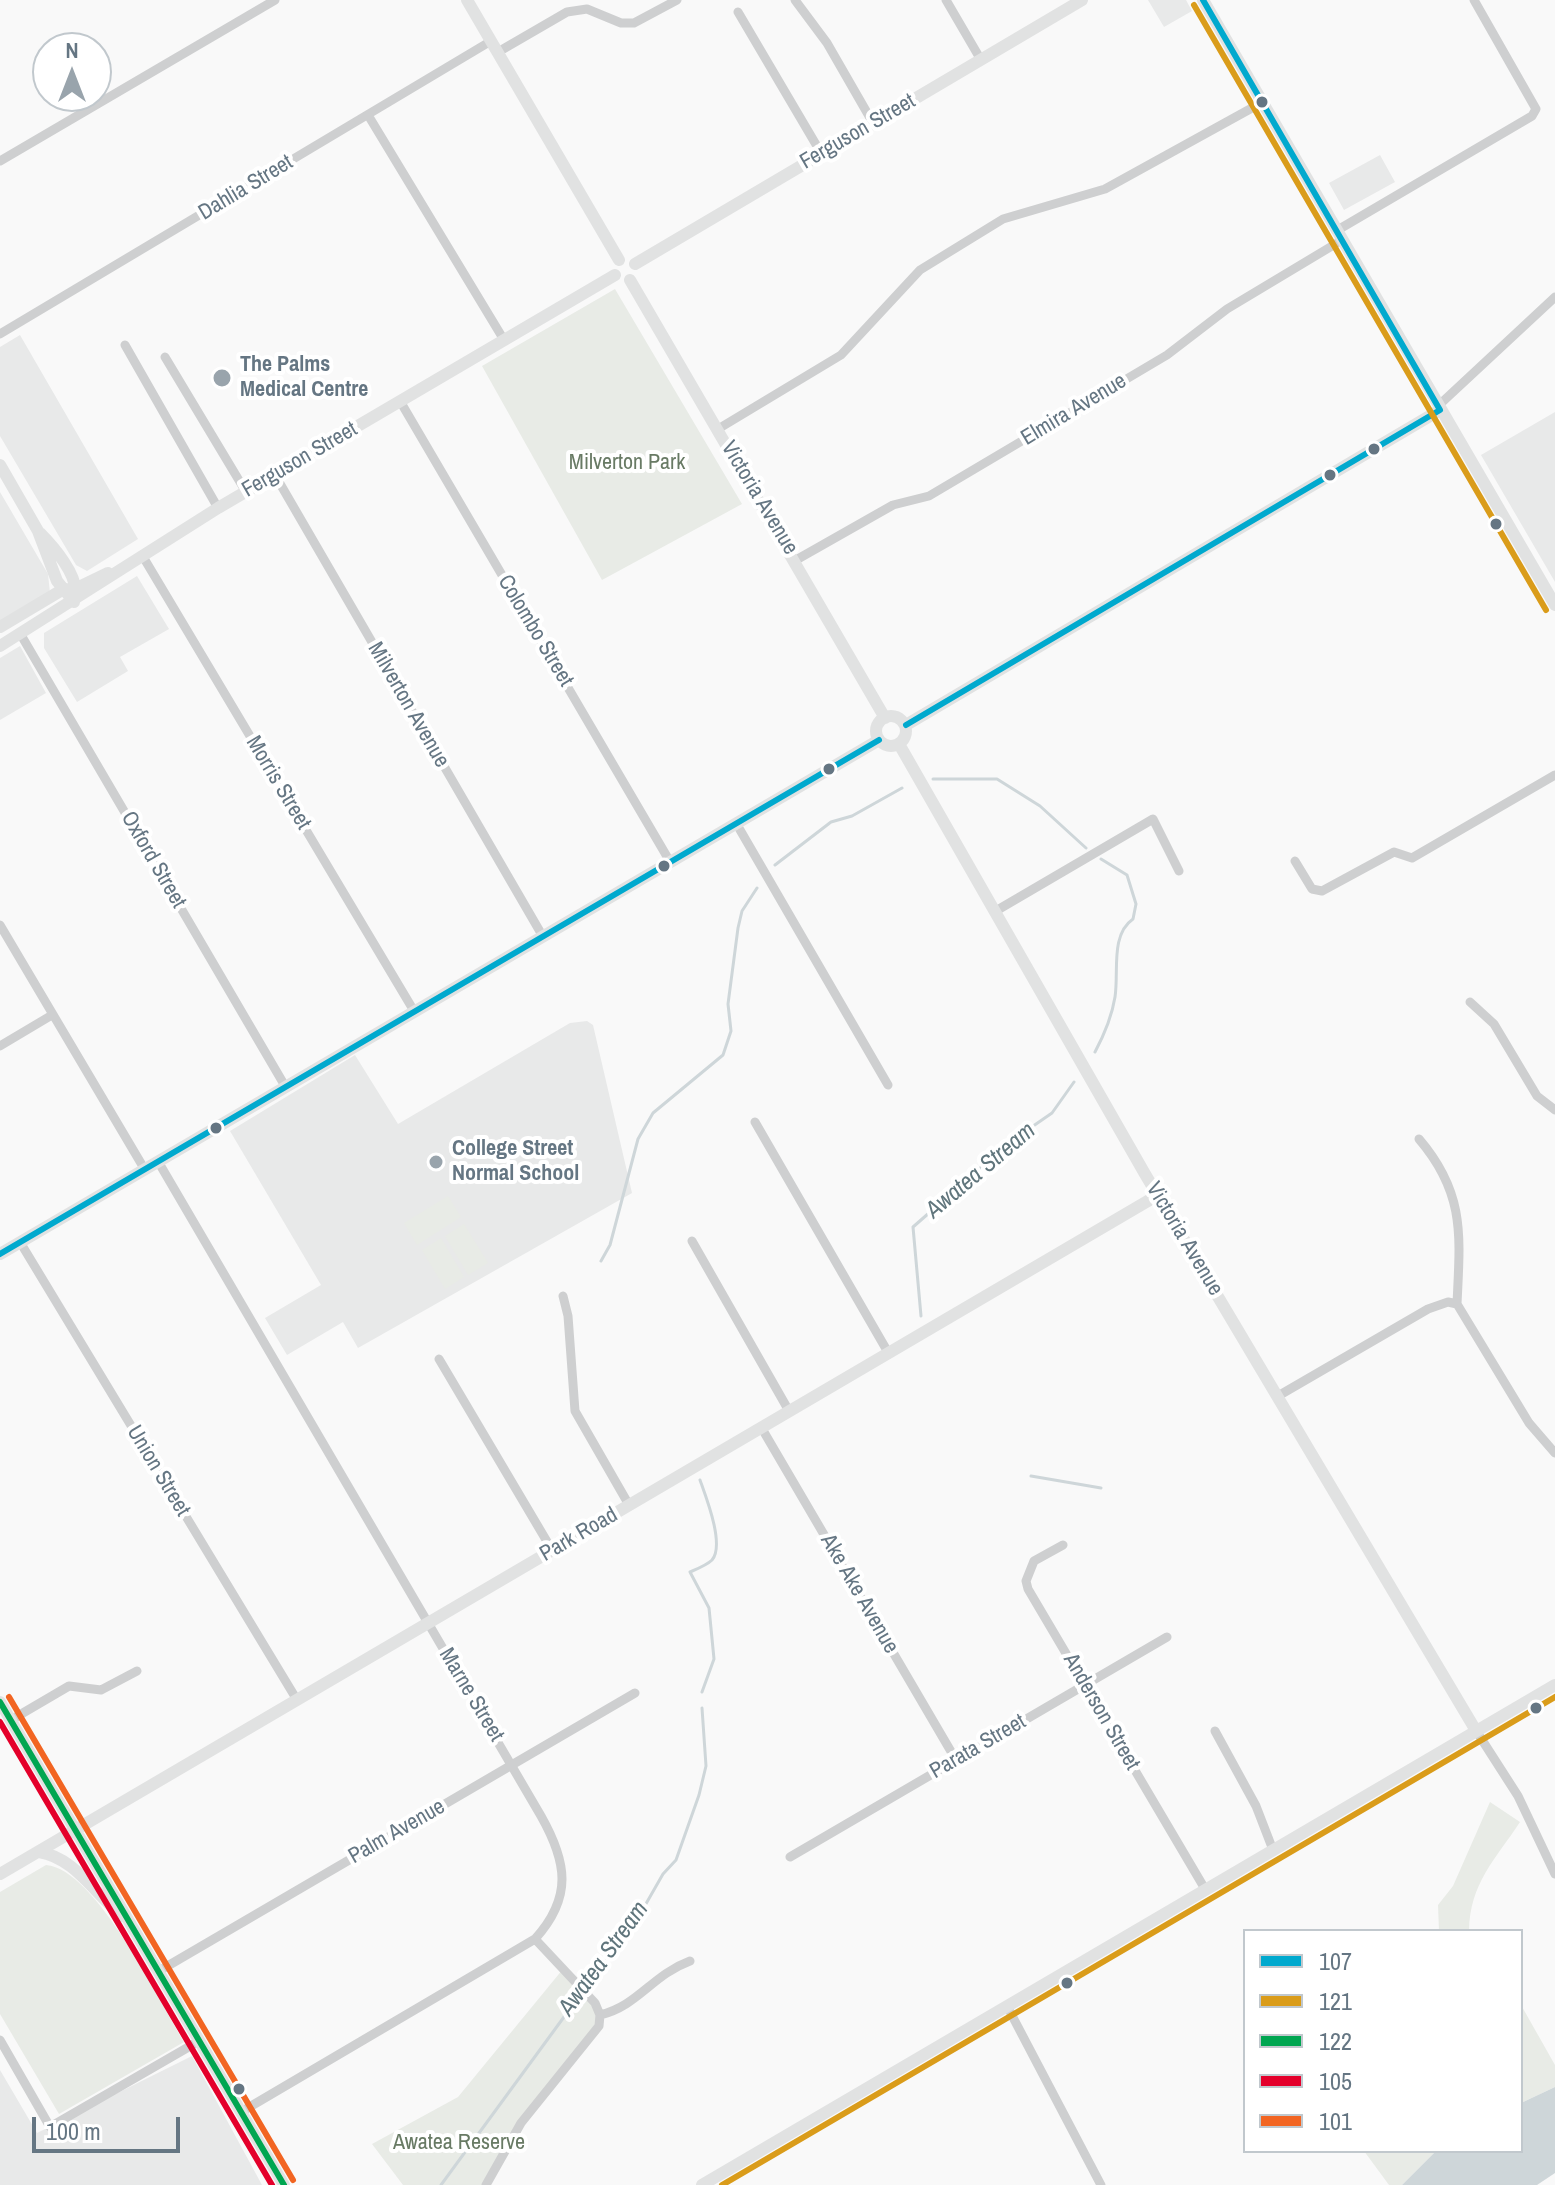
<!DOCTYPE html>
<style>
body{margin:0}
#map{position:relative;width:1555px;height:2185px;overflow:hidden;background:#f9f9f9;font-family:"Archivo Narrow",sans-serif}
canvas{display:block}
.legend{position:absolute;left:1243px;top:1929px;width:280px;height:224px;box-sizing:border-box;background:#fff;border:2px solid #c1c8cd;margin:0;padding:10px 14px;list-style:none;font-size:24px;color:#657683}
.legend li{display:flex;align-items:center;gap:16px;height:40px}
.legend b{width:40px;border:2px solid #c1c8cd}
.north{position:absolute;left:32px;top:32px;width:80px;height:80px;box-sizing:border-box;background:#fff;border:2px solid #c1c8cd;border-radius:50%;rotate:0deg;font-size:22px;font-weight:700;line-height:32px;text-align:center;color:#657683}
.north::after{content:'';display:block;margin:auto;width:28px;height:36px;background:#99a4ac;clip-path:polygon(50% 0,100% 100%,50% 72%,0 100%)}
.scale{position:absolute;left:32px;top:2117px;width:148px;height:36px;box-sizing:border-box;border:4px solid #657683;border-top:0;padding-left:10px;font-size:24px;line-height:28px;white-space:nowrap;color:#657683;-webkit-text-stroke:6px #fff;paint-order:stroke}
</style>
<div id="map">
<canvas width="1555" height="2185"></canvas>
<ul class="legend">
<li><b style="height:10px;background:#00a9ce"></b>107</li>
<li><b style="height:10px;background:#da9c1a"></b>121</li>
<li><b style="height:10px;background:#00a651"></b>122</li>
<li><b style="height:10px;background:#e4002b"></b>105</li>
<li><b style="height:10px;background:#f26522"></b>101</li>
</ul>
<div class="north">N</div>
<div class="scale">100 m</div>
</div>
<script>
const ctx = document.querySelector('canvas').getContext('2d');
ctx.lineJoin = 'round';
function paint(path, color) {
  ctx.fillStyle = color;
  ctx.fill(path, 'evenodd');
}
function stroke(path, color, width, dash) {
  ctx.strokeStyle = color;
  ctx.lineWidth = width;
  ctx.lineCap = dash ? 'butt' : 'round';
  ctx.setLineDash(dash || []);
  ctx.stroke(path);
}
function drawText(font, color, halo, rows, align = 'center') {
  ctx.font = font + ' "Archivo Narrow",sans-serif';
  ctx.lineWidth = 8;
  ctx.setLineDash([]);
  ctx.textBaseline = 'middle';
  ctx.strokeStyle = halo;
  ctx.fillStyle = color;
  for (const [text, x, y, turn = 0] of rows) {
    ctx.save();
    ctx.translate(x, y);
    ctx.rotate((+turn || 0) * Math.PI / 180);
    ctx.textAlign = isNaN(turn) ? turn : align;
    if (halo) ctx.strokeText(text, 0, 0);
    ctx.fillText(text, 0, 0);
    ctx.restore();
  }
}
paint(new Path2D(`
 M 1148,0 L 1186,0 L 1192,11 L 1164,27 Z
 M 1380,155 L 1395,182 L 1344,210 L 1329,183 Z
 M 20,335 L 138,539 L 87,571 L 76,565 L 0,436 L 0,347 Z
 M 1555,412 L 1555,582 L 1481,455 Z
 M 0,492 L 48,574 L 50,593 L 0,623 Z
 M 137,576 L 169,629 L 120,657 L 128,671 L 77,702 L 44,648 L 44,633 Z
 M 20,646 L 46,693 L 0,720 L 0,658 Z
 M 587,1021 L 593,1025 L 632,1193 L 358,1348 L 343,1322 L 287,1355 L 265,1318 L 321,1285 L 230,1131 L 355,1055 L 398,1124 L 570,1023 Z
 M 192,2056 L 262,2185 L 0,2185 L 0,2070 L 37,2133 Z`), '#e8e9e9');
paint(new Path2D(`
 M 615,289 L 742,504 L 602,580 L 482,366 Z
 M 448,1196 L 461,1217 L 417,1245 L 404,1223 Z
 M 464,1224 L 488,1263 L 468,1275 L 445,1236 Z
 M 441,1238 L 464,1277 L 445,1289 L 422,1250 Z
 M 1490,1802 L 1520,1822 C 1495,1860 1470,1883 1469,1931 L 1439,1931 L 1438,1905 L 1453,1886 Z
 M 46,1865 C 96,1869 159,2001 184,2042 L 59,2114 L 0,2014 L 0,1892 Z
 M 563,1969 L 595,2003 L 599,2026 L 521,2123 L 486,2185 L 403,2185 L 372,2144 L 458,2097 Z
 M 1521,2005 L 1555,2065 L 1555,2087 L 1521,2103 Z
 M 1364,2151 L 1436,2151 L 1402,2185 L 1389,2185 Z`), '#e8ebe6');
paint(new Path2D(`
 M 1555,2087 L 1555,2173 L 1537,2185 L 1402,2185 L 1436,2151 L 1521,2151 L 1521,2103 Z`), '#ced6d9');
stroke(new Path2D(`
 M 933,779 L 997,779 L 1040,806 L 1086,848
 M 775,865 L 831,822 L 852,816 L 902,788
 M 1095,1052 C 1104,1035 1112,1016 1115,997 C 1119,972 1110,935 1133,919 L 1136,904 L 1127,875 L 1101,859
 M 601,1261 L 610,1245 L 638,1139 L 653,1113 L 723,1055 L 731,1031 L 728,1004 L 738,928 L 742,911 L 757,888
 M 921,1316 L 913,1227 L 1010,1142 L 1052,1113 L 1074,1082
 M 1031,1476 L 1101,1488
 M 700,1480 C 706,1497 725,1545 712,1560 C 707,1565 697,1569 690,1572 L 709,1608 L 714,1659 L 702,1692
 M 441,2185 L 643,1909 L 663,1874 L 676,1860 L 699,1795 L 706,1766 L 702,1708`), '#ced6d9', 3);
stroke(new Path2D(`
 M 795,0 L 827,43 L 873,123
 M 946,0 L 981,60
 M 738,12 L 821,153
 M 498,52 L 567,12 L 587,9 L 621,23 L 634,23 L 677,0
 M 368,115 L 504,340
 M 0,161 L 275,0
 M 1336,231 L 1532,116 L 1536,109 L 1474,0
 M 0,334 L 491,41
 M 125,345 L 218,508
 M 165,357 L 246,492
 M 400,401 L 669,860
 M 1438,406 L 1555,297
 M 718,429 L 841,355 L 920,270 L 1003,219 L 1105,189 L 1261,103
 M 275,475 L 542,935
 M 142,555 L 414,1011
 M 796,560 L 893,505 L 929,496 L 1167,355 L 1227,309 L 1342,240
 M 21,635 L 285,1086
 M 736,823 L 888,1085
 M 1295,861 L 1312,889 L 1322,891 L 1394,852 L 1412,858 L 1555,775
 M 994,912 L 1153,819 L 1179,871
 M 0,925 L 145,1170
 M 1470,1002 L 1494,1024 L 1537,1096 L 1555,1110
 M 0,1046 L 52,1015
 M 755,1122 L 889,1354
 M 1419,1139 C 1466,1194 1460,1237 1457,1304
 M 159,1163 L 541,1816 C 567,1862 573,1897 535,1939 L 241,2112
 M 692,1241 L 789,1411
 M 20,1242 L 297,1700
 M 563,1296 L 568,1316 L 575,1411 L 629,1505
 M 439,1359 L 552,1550
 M 1278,1396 L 1428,1309 L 1448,1302 L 1457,1304 L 1529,1423 L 1555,1453
 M 761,1427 L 956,1760
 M 1063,1545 L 1034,1561 L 1026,1581 L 1028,1589 L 1205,1889
 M 11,1720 L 69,1686 L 101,1690 L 137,1671
 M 1475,1729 L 1518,1796 L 1555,1874
 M 1215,1731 L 1256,1806 L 1273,1850
 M 790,1857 L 1167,1637
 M 159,1971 L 635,1693
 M 1007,2006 L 1101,2185
 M 600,2015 C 638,2006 652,1975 690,1961
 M 0,2040 L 50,2127 L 199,2041
 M 486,2185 L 521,2123 L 599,2026 L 600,2015 L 595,2003 L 535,1939`), '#cecfd0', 9);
stroke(new Path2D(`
 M 467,0 L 619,260
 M 1203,0 L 1555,605
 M 635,264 L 1082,0
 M 630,280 L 885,718
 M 0,465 L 38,531 L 57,581 L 74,602
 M 40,533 C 53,546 79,576 75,595
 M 0,627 L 62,590 L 77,588 L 108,573
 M 0,646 L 218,508 L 615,275
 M876 731a15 15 0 1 1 30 0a15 15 0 1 1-30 0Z
 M 906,725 L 1440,410
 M 899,744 L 1145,1174 L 1475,1729
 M 0,1254 L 879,740
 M 0,1702 L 284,2185
 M 39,1852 C 76,1858 94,1894 123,1916
 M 0,1874 L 1158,1195
 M 702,2185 L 1555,1685`), '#e1e2e2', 12);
stroke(new Path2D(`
 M 1203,0 L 1440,410
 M 906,725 L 1440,410
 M 0,1254 L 879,740`), '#00a9ce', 6);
stroke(new Path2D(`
 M 1194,5 L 1546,610
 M 722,2185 L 1555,1697`), '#da9c1a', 6);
stroke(new Path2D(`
 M 0,1702 L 284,2185`), '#00a651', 6);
stroke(new Path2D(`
 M 0,1722 L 272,2185`), '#e4002b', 6);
stroke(new Path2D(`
 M 9,1697 L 293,2180`), '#f26522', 6);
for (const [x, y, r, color] of [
 [1262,102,7,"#657683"],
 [222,378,10,"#99a4ac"],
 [1374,449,7,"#657683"],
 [1330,475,7,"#657683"],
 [1496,524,7,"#657683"],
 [829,769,7,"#657683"],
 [664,866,7,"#657683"],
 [216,1128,7,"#657683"],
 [436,1162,8,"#99a4ac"],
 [1536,1708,7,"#657683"],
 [1067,1983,7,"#657683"],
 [239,2089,7,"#657683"]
]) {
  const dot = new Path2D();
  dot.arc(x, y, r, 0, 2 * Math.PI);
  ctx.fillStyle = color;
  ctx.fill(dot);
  stroke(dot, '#fff', 3);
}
drawText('22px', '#657683', '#fff', [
 ["Ferguson Street",858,132,-30],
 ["Dahlia Street",246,188,-31],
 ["Elmira Avenue",1074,410,-31],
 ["Ferguson Street",300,460,-30],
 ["Victoria Avenue",759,498,59],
 ["Colombo Street",535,631,59],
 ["Milverton Avenue",408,705,60],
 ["Morris Street",278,783,59],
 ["Oxford Street",153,860,60],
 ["Victoria Avenue",1184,1239,59],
 ["Union Street",158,1471,59],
 ["Park Road",579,1535,-30],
 ["Ake Ake Avenue",859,1594,60],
 ["Marne Street",471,1695,59],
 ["Anderson Street",1101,1712,60],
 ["Parata Street",978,1747,-30],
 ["Palm Avenue",397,1832,-30]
]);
drawText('bold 22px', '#657683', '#fff', [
 ["The Palms",240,365],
 ["Medical Centre",240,390],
 ["College Street",452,1149],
 ["Normal School",452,1174]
], 'left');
drawText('22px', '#687a64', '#fff', [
 ["Milverton Park",627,463],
 ["Awatea Reserve",459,2143]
]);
drawText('italic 24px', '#60757c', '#fff', [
 ["Awatea Stream",981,1171,-40],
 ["Awatea Stream",604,1959,-54]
]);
</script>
